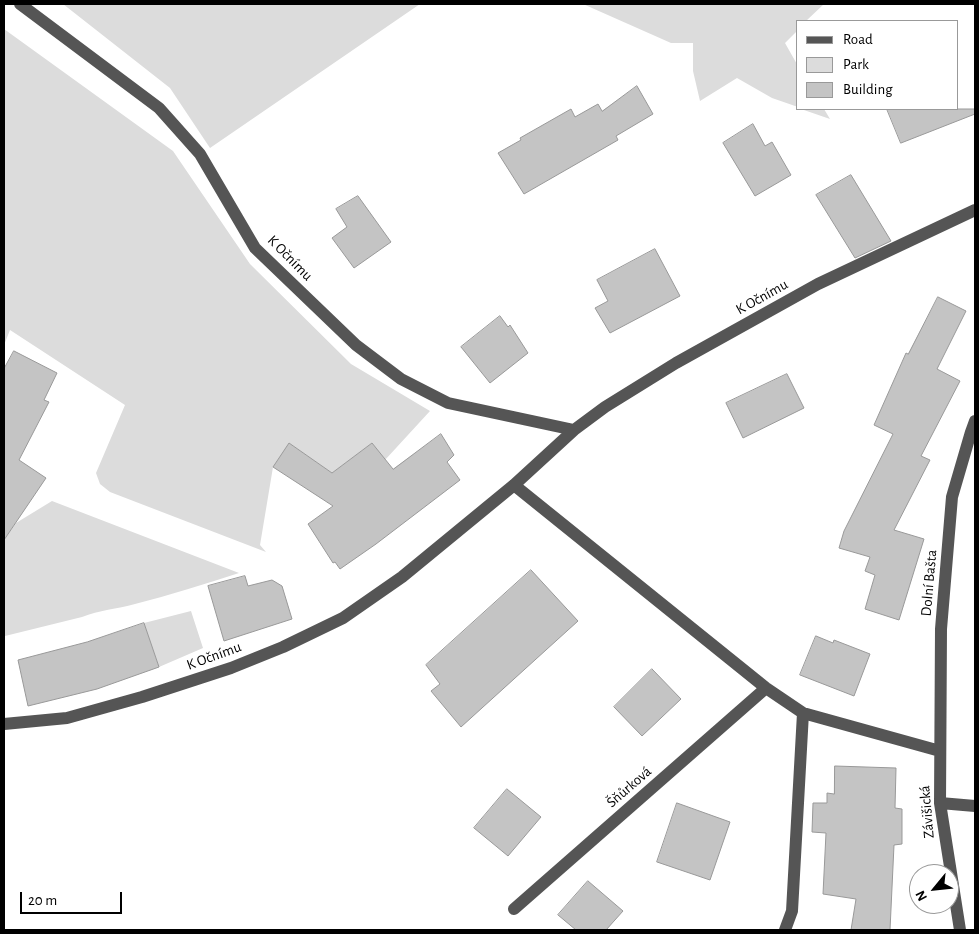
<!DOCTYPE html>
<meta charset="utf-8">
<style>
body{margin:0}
#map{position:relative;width:979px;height:934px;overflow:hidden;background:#fff;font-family:"Alegreya Sans",sans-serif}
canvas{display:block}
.frame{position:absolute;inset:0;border:5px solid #000;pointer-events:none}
.legend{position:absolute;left:796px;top:20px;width:162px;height:90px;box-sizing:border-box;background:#fff;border:1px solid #999;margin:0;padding:6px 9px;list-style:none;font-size:15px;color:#000}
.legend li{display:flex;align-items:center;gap:10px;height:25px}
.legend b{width:25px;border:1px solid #999}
.north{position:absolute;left:909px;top:864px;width:50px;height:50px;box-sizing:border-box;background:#fff;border:1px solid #999;border-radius:50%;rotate:242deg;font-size:14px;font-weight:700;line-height:20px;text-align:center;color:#000}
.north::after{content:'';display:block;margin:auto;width:18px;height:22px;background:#000;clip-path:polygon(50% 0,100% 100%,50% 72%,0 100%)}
.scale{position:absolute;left:20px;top:892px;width:102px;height:22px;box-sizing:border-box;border:2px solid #000;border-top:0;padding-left:6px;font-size:15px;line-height:18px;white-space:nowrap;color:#000;-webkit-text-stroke:4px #fff;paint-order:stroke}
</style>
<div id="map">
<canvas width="979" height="934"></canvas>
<div class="frame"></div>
<ul class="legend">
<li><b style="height:6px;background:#555"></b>Road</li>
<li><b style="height:14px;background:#dcdcdc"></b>Park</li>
<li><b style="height:14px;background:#c4c4c4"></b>Building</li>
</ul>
<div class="north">N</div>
<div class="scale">20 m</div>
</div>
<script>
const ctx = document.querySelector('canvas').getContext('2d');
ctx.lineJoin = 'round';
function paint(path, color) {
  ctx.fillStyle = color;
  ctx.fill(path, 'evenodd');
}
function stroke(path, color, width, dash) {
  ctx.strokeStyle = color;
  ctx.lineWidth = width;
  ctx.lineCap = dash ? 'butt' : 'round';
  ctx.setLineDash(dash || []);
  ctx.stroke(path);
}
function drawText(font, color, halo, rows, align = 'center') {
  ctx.font = font + ' "Alegreya Sans",sans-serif';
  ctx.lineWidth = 4;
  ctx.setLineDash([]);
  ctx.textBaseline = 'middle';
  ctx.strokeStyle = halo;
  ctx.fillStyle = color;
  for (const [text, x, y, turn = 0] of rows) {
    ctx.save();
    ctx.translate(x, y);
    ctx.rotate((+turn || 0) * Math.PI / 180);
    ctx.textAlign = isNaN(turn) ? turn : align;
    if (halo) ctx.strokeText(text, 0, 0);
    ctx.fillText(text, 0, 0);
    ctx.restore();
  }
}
paint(new Path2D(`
 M 63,4 L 420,4 L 210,148 L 170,88 Z
 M 583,4 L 824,4 L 806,21 L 798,21 L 798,30 L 785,43 L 798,66 L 798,107 L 772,98 L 737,78 L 700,101 L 693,71 L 693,43 L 671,43 Z
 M 4,29 L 173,151 L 250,264 L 351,364 L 430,411 L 385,460 L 372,443 L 332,473 L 289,443 L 273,467 L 260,545 L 266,552 L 110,492 L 100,484 L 96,473 L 125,405 L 10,330 L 4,345 Z
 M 801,109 L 824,109 L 830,119 Z
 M 52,501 L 239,573 C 205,584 170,595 135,604 C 117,609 99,610 82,617 L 5,636 L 4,635 L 4,540 L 16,523 Z
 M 191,611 L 203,648 L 159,667 L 144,623 Z`), '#dcdcdc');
const building = new Path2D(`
 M 637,86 L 653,114 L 616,136 L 618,140 L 524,194 L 498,153 L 521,140 L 520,138 L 571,109 L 575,117 L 598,104 L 602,111 Z
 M 887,109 L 975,109 L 975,114 L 901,143 Z
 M 753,124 L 765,146 L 772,142 L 791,175 L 755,196 L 723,143 Z
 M 851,175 L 891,241 L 855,258 L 816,195 Z
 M 358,196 L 391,242 L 354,268 L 332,238 L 347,227 L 336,209 Z
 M 655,249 L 680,296 L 610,333 L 595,308 L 608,301 L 597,280 Z
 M 938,297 L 966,311 L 937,369 L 960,381 L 921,456 L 930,460 L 894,530 L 924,539 L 899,620 L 865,609 L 875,575 L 865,571 L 870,557 L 839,548 L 844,531 L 893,434 L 874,425 L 906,353 L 908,354 Z
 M 500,316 L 508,327 L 510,325 L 528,353 L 490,383 L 461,347 Z
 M 14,351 L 57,373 L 44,400 L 49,402 L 19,460 L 46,478 L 4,540 L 4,369 Z
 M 787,374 L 804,408 L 743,438 L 726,403 Z
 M 441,434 L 454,455 L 447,462 L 460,480 L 376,544 L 340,569 L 335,562 L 333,563 L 308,524 L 333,506 L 273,467 L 289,443 L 332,473 L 372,443 L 393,469 Z
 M 531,570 L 578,621 L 461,727 L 431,691 L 440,684 L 426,665 Z
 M 245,576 L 248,586 L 272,580 L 282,586 L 292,619 L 224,641 L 208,586 Z
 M 144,623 L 159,667 L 97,689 L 28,706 L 18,660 L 87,642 Z
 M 816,636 L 833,643 L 834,640 L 870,654 L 854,696 L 800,675 Z
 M 652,669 L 681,699 L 642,736 L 614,707 Z
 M 835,766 L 896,768 L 895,808 L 902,809 L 902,844 L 894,845 L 890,930 L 851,930 L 856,899 L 823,894 L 826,833 L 812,832 L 813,803 L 827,803 L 827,793 L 834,794 Z
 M 507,789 L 541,817 L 508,856 L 474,828 Z
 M 677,803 L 730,822 L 710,880 L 657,862 Z
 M 588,881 L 623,911 L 606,930 L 576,930 L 558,915 Z`);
paint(building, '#c4c4c4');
stroke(building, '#999', 1);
stroke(new Path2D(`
 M 20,4 L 159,108 L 200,154 L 255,248 L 356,345 L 401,379 L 448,403 L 574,430
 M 514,485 L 766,688 L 803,713 L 940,751
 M 4,724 L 67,718 L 142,697 L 231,668 L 283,647 L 343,618 L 402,577 L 514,485 L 574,430 L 605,407 L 676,363 L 818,284 L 975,210
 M 940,803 L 975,806
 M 514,909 L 766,688
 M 785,930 L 792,911 L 803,713
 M 960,930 L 940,803 L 941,629 L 952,497 L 971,432 L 975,421`), '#555', 12);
drawText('15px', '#000', '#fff', [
 ["K Očnímu",290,258,45],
 ["K Očnímu",762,297,-29],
 ["Dolní Bašta",929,583,-85],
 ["K Očnímu",214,656,-20],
 ["Šňůrková",629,787,-41],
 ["Závišická",927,812,-95]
]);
</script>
